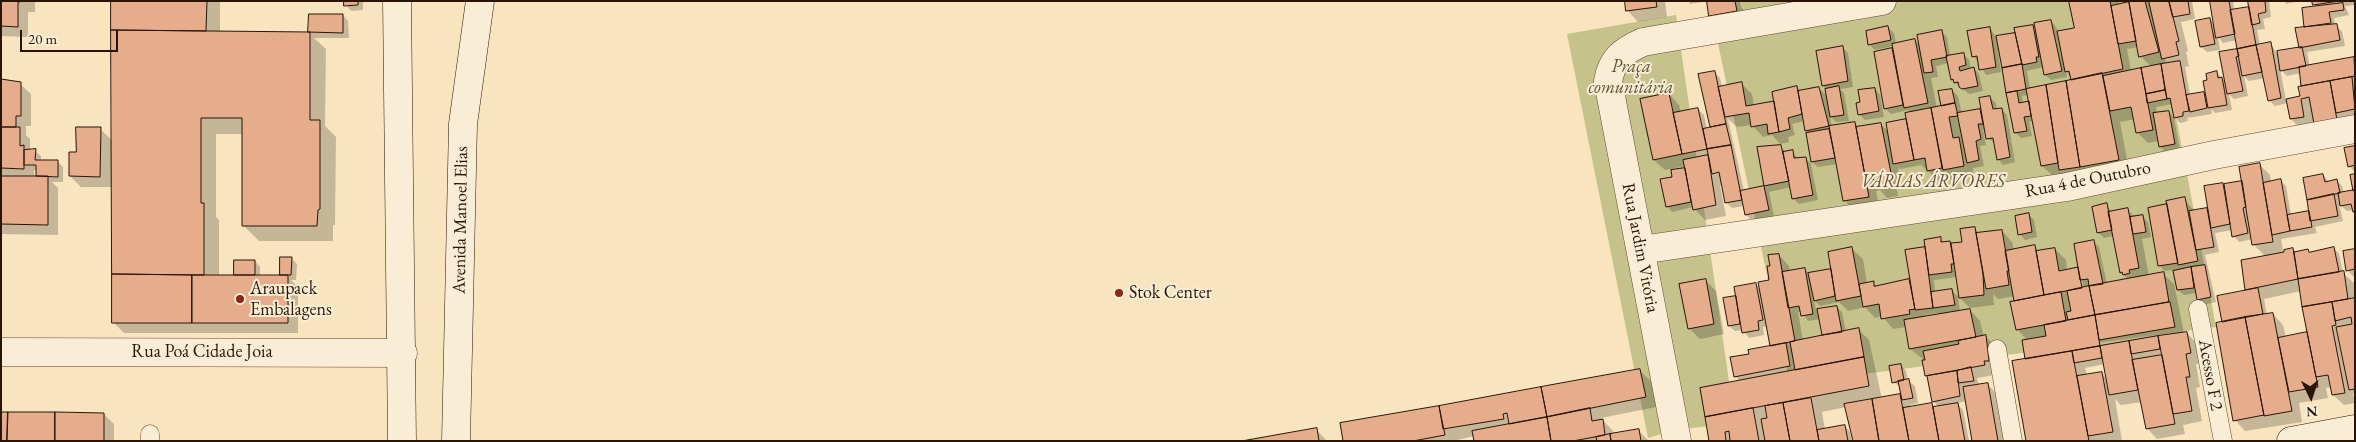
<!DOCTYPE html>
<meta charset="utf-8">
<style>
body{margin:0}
#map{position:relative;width:2356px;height:442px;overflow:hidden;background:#f8e4bf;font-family:"EB Garamond",serif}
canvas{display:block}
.frame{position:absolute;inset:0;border:2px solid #2a1406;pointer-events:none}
.north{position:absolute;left:2286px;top:372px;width:50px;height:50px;-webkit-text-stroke:4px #faedd5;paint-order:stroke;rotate:176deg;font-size:14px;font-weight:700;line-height:20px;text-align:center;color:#2a1406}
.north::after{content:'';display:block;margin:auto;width:18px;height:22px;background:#2a1406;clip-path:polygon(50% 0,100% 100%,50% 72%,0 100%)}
.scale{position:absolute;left:20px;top:30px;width:98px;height:22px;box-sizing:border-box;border:2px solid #2a1406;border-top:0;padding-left:6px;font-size:15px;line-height:18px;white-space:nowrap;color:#2a1406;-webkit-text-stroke:4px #faedd5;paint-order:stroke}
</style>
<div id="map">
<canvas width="2356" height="442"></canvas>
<div class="frame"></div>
<div class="north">N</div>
<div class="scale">20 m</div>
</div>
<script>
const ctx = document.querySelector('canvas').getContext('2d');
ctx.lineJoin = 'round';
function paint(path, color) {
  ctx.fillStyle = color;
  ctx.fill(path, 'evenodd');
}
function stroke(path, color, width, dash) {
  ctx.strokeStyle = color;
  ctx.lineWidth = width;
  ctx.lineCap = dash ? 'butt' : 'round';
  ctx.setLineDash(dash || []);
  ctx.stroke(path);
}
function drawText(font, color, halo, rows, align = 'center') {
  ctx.font = font + ' "EB Garamond",serif';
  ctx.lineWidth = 4;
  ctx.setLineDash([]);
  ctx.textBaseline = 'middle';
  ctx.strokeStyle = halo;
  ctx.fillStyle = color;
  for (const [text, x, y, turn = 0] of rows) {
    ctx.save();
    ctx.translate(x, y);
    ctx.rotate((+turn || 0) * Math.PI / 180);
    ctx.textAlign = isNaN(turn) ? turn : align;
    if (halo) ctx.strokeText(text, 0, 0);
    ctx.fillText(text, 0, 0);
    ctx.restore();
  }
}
paint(new Path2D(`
 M 1709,1 L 2154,1 L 2216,327 L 1790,384 Z
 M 1676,15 L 1735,423 L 1675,430 L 1648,438 L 1567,34 Z`), '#c5c28c');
paint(new Path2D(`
 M 1,1 L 35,1 L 35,12 L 28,12 L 28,37 L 1,36 Z
 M 113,1 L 220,1 L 220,32 L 310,34 L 310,15 L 343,15 L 348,21 L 349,38 L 314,38 L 326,49 L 325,126 L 336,137 L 335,225 L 333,225 L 333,241 L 259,241 L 243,225 L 243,134 L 216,134 L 216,217 L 219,220 L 219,276 L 237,276 L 255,261 L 260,267 L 260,276 L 281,276 L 291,258 L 297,264 L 296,280 L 291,280 L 298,287 L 298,333 L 124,333 L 113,322 L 113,187 L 81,187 L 70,176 L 77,153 L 100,129 L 113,141 Z
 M 345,1 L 363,1 L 363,10 L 351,11 L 346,5 Z
 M 1626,1 L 1665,1 L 1667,17 L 1638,22 L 1628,11 Z
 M 1688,1 L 1708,1 L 1690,4 Z
 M 1708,1 L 1740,1 L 1741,7 L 1745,11 L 1721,26 L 1711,15 Z
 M 2070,1 L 2119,1 L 2119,6 L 2129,4 L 2131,6 L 2130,1 L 2192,1 L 2195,19 L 2181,22 L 2188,51 L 2186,52 L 2189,66 L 2185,67 L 2190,95 L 2203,93 L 2207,97 L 2217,73 L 2226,83 L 2239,50 L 2237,40 L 2223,43 L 2218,37 L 2220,50 L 2207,52 L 2201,47 L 2196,22 L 2210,19 L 2215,25 L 2211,1 L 2233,1 L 2234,11 L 2250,8 L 2249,1 L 2269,1 L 2271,17 L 2263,19 L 2265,29 L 2257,30 L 2260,46 L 2270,43 L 2277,53 L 2300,49 L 2306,28 L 2303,9 L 2317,8 L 2313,1 L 2355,1 L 2355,5 L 2345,6 L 2349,15 L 2334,18 L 2335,26 L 2342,31 L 2345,46 L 2307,52 L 2310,67 L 2355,59 L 2355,116 L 2326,134 L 2313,122 L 2314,127 L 2302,130 L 2291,119 L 2288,103 L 2275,106 L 2269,100 L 2265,78 L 2249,81 L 2244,76 L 2248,96 L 2234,99 L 2229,94 L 2232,110 L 2215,113 L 2211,109 L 2212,114 L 2187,118 L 2188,121 L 2180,123 L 2175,117 L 2173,104 L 2156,107 L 2157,114 L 2169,112 L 2174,118 L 2180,150 L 2165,152 L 2160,146 L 2159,141 L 2148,143 L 2137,132 L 2135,119 L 2120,122 L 2129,170 L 2053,176 L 2042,166 L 2034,121 L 2029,122 L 2032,136 L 2021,138 L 2015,132 L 2000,51 L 1998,51 L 2001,72 L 1986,75 L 1974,56 L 1990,28 L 1996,37 L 2017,34 L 2032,26 L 2036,30 L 2051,21 L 2056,27 L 2058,32 L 2075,29 ZM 2138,47 L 2140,56 L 2152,67 L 2131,71 L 2127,49 ZM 2043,67 L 2045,75 L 2051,80 L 2067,77 L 2066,71 L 2073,81 L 2030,89 L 2027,71 ZM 2280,69 L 2287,76 L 2301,73 L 2304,87 L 2301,97 L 2286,100 ZM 2029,95 L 2031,105 L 2023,103 L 2022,96 Z
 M 2284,1 L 2300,1 L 2286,4 Z
 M 1888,28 L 1894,33 L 1896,44 L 1915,40 L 1920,46 L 1941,31 L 1947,37 L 1950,56 L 1963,54 L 1969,60 L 1971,69 L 1974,68 L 1979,74 L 1983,91 L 1969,94 L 1952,80 L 1949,63 L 1936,66 L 1938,77 L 1931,78 L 1937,108 L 1944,107 L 1952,90 L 1958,96 L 1961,110 L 1964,113 L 1982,110 L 1990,98 L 1996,103 L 1997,110 L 2001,109 L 2007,115 L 2015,162 L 2003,165 L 1998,159 L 1995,143 L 1987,138 L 1986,129 L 1983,130 L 1986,145 L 1980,146 L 1984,166 L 1973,168 L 1974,176 L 1939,181 L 1921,165 L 1900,169 L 1898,167 L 1901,184 L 1896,185 L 1898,196 L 1887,198 L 1880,190 L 1876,191 L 1879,207 L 1855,211 L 1845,201 L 1837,164 L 1818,167 L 1812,162 L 1810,134 L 1806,130 L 1804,121 L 1792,124 L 1795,135 L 1788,137 L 1789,142 L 1780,144 L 1772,135 L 1763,137 L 1752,125 L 1737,127 L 1728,119 L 1744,191 L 1766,187 L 1758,149 L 1781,147 L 1787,153 L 1792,151 L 1798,159 L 1805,158 L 1811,164 L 1818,200 L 1799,204 L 1793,198 L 1791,187 L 1769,192 L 1774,216 L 1752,220 L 1746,215 L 1744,206 L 1732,208 L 1726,202 L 1723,184 L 1720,185 L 1726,216 L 1705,220 L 1693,207 L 1672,212 L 1667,206 L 1674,178 L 1686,169 L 1686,166 L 1665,170 L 1654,160 L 1669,94 L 1679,105 L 1681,113 L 1698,109 L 1704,115 L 1707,129 L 1711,128 L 1700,75 L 1714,72 L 1720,78 L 1722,87 L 1742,84 L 1752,94 L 1754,106 L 1775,102 L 1797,87 L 1801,92 L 1819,88 L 1827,96 L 1826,89 L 1823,86 L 1817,52 L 1842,47 L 1848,53 L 1853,87 L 1840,89 L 1844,93 L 1849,121 L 1836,122 L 1830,116 L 1832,127 L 1855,123 L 1859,128 L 1881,124 L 1889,132 L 1905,120 L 1908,123 L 1911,113 L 1908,110 L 1891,114 L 1885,108 L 1892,50 L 1894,52 L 1893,46 L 1875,50 L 1869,44 Z
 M 1,81 L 20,84 L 31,94 L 31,126 L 26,126 L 26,135 L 30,139 L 30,151 L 35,151 L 41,156 L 41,162 L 58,162 L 63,167 L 63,182 L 52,182 L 58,188 L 58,235 L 1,234 ZM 34,170 L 37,170 L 37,177 L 34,177 Z
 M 1875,89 L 1880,95 L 1884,117 L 1865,120 L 1859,114 L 1862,103 Z
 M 2355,147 L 2355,172 L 2349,166 Z
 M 2260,165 L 2270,175 L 2271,182 L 2281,181 L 2286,186 L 2291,215 L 2310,212 L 2323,175 L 2329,182 L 2336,180 L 2342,186 L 2344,194 L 2354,191 L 2355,175 L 2355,212 L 2354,210 L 2347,211 L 2339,204 L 2343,221 L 2315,227 L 2317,233 L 2281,239 L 2283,251 L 2292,249 L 2297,253 L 2308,251 L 2310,253 L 2334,248 L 2339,254 L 2343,273 L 2354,283 L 2355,395 L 2353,393 L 2355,403 L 2344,405 L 2333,395 L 2332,387 L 2326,388 L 2328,398 L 2299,403 L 2302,422 L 2245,431 L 2235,420 L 2223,322 L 2248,291 L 2246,289 L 2266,257 L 2254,245 L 2253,239 L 2239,242 L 2234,236 L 2232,230 L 2215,233 L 2219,252 L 2205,255 L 2216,302 L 2203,305 L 2198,299 L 2197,293 L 2184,295 L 2178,290 L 2174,270 L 2165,271 L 2160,266 L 2168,205 L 2184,199 L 2195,212 L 2209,209 L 2205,187 L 2243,182 ZM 2301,291 L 2309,333 L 2286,338 L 2283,325 L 2273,314 L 2267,315 L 2264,299 Z
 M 2106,205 L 2112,212 L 2127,209 L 2135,217 L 2142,216 L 2148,222 L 2151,237 L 2142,239 L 2149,276 L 2163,274 L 2174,284 L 2184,333 L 2187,333 L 2197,344 L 2201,363 L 2196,364 L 2200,387 L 2196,388 L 2202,421 L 2183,425 L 2185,434 L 2157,439 L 2147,428 L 2142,402 L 2121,405 L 2115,399 L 2122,441 L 2027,441 L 2028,341 L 2017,329 L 2015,296 L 1998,299 L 1993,294 L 1994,305 L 1970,308 L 1960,298 L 1957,277 L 1934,280 L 1935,293 L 1952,291 L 1958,296 L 1960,312 L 1970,310 L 1980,321 L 1984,337 L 1986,337 L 1996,347 L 1995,375 L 1977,378 L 1979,385 L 1987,384 L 1998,395 L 2006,441 L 1973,441 L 1967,401 L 1957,403 L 1963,410 L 1969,441 L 1854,441 L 1846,407 L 1822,412 L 1825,430 L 1845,426 L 1850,432 L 1852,441 L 1711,441 L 1701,389 L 1741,382 L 1735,376 L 1750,355 L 1771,347 L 1768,326 L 1763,327 L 1764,335 L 1749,338 L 1743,330 L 1735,331 L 1729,326 L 1737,297 L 1756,284 L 1761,290 L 1770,281 L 1771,267 L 1779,255 L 1789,266 L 1790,272 L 1804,269 L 1810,274 L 1832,270 L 1852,249 L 1863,259 L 1867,284 L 1873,283 L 1877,286 L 1909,280 L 1912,283 L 1906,251 L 1927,248 L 1940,239 L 1945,243 L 1964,243 L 1974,228 L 1980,234 L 2002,231 L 2012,242 L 2014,251 L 2034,247 L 2040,252 L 2055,249 L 2066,260 L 2067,271 L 2079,268 L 2094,242 L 2099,247 L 2107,284 L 2129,280 L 2121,272 L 2114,236 L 2104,238 L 2098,232 ZM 2079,279 L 2082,279 L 2084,294 L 2082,294 ZM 1814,300 L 1820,306 L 1839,302 L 1848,311 L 1865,307 L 1875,318 L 1882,316 L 1893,329 L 1906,327 L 1910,349 L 1923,359 L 1933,401 L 1939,407 L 1935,408 L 1931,404 L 1911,408 L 1910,405 L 1918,403 L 1915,386 L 1908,381 L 1906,371 L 1901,365 L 1893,382 L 1901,387 L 1903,398 L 1900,395 L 1882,399 L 1869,340 L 1859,330 L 1846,332 L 1842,312 L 1837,307 L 1816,310 ZM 1798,312 L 1802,312 L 1808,321 L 1820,319 L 1825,336 L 1803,341 ZM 1938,313 L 1939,316 L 1925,318 L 1924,315 ZM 2105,364 L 2107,379 L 2101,373 L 2087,376 L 2085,368 Z
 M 2029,215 L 2034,220 L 2037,237 L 2025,240 L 2020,234 Z
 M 2355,250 L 2355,276 L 2353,276 L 2347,270 Z
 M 1706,281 L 1716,291 L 1724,334 L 1700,339 L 1689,328 Z
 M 1640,371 L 1651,381 L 1656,407 L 1601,418 L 1613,431 L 1614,435 L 1639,431 L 1649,441 L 1475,441 L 1474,436 L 1453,441 L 1344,441 Z
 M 104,414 L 114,424 L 114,441 L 1,441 Z
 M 1316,429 L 1327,441 L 1249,441 Z`), '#0003');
const building = new Path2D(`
 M 1,1 L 25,1 L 18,2 L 18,27 L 1,26 Z
 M 111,1 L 207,1 L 206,31 L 111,30 Z
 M 344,1 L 358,1 L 358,5 L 344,6 Z
 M 1625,1 L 1656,1 L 1657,7 L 1626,11 Z
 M 1707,1 L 1735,1 L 1737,11 L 1709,16 Z
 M 2069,1 L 2110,1 L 2123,69 L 2071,80 L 2069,71 L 2065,72 L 2057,31 L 2074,28 Z
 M 2129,1 L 2145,1 L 2159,52 L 2139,57 Z
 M 2149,1 L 2169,1 L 2179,41 L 2176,42 L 2179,55 L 2162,59 Z
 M 2169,1 L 2188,1 L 2190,14 L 2173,17 Z
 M 2210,1 L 2229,1 L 2235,34 L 2216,38 Z
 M 2248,1 L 2265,1 L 2266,12 L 2258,14 L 2260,23 L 2252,25 Z
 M 2312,1 L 2339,1 L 2313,5 Z
 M 2129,2 L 2136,41 L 2118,44 L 2111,6 Z
 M 2343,3 L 2344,10 L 2329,12 L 2331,23 L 2304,27 L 2302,8 Z
 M 2249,7 L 2256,45 L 2237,49 L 2230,10 Z
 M 309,14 L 343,14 L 343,33 L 308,32 Z
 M 2210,18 L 2215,44 L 2200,47 L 2195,21 Z
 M 2051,20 L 2062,71 L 2044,75 L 2034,23 Z
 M 2337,24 L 2340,40 L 2299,48 L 2295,28 Z
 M 2033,25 L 2039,57 L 2036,57 L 2037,62 L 2022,65 L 2014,28 Z
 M 1888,26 L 1891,40 L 1868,45 L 1866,31 Z
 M 1990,27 L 1996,67 L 1979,70 L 1977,56 L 1972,57 L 1967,31 Z
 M 111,30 L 310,32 L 310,120 L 320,120 L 320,209 L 318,210 L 317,226 L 242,226 L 242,118 L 201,118 L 201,203 L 204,203 L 204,275 L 112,274 Z
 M 1942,30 L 1947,57 L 1931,60 L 1933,72 L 1924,73 L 1917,35 Z
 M 2015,33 L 2022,64 L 2002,68 L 1996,36 Z
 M 1915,39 L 1928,103 L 1904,108 L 1892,44 Z
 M 2271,42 L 2281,98 L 2268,101 L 2256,45 Z
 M 2256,45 L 2262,72 L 2242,76 L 2237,49 Z
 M 1843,46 L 1848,81 L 1822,86 L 1816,51 Z
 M 2302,47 L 2306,66 L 2280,71 L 2277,51 Z
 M 1892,48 L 1903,105 L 1884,109 L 1874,52 Z
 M 2237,49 L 2239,56 L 2236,57 L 2243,91 L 2227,94 L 2219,52 Z
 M 1964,53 L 1966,65 L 1959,67 L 1960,71 L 1974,67 L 1978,86 L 1962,89 L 1959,87 L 1958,82 L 1954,83 L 1953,79 L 1951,80 L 1946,56 Z
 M 2354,57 L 2355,76 L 2301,86 L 2299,67 Z
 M 2180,61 L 2189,111 L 2183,112 L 2183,116 L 2174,118 L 2170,98 L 2167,99 L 2161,64 Z
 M 2022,64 L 2026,89 L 2006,93 L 2002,68 Z
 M 2161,64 L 2165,90 L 2146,94 L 2141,68 Z
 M 2141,68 L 2153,130 L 2136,133 L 2131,107 L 2110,111 L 2103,76 Z
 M 1715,71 L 1726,124 L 1710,127 L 1698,74 Z
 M 2217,71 L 2218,78 L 2222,77 L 2227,105 L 2208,108 L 2203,81 L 2207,80 L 2206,74 Z
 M 2102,73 L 2119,160 L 2080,167 L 2066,81 Z
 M 2352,77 L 2355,109 L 2336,113 L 2330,81 Z
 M 1,79 L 21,82 L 21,116 L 16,116 L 16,127 L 1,127 Z
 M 2066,81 L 2080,167 L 2059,170 L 2046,85 Z
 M 2330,81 L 2337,120 L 2314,124 L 2309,97 L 2301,99 L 2304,117 L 2290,119 L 2286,99 L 2300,96 L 2298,87 Z
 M 1742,82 L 1746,106 L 1774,101 L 1779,132 L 1768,134 L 1767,124 L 1751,127 L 1749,113 L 1725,117 L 1718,87 Z
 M 2046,85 L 2058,163 L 2041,166 L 2026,89 Z
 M 1797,86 L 1802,114 L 1788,118 L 1790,129 L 1779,132 L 1772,92 Z
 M 1839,86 L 1844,115 L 1830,117 L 1825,89 Z
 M 1819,87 L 1829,126 L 1805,131 L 1798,91 Z
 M 1875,88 L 1879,111 L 1858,115 L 1856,103 L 1860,102 L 1858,90 Z
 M 1952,89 L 1955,103 L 1941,106 L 1938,91 Z
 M 2165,90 L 2167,99 L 2147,103 L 2146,94 Z
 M 2017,91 L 2019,103 L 2029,101 L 2031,116 L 2024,117 L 2027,131 L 2014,133 L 2006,93 Z
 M 2204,92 L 2207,108 L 2190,112 L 2186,95 Z
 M 1669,93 L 1682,154 L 1653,160 L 1640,99 Z
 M 1990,96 L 1993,109 L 2002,108 L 2010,157 L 1997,160 L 1993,138 L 1986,139 L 1979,98 Z
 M 1955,103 L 1958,116 L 1949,117 L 1953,138 L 1959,137 L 1964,166 L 1943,170 L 1931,108 Z
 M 1698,108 L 1707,149 L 1682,154 L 1673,113 Z
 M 1931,108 L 1942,168 L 1927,171 L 1925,158 L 1914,160 L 1905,113 Z
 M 1980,109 L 1983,124 L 1978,124 L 1981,139 L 1976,141 L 1979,160 L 1967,163 L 1957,113 Z
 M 2169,111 L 2175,144 L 2159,147 L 2153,113 Z
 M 1906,119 L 1914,160 L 1893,164 L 1886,123 Z
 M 1855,122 L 1869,197 L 1843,201 L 1829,126 Z
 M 1881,123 L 1891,173 L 1886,174 L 1888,186 L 1876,188 L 1874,179 L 1866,181 L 1856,127 Z
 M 1726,124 L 1731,145 L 1707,149 L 1703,129 Z
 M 1,127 L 20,127 L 20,146 L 24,145 L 24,169 L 1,168 Z
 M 76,127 L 101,127 L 100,177 L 69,176 L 69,152 L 76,152 Z
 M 1829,129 L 1835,158 L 1811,162 L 1806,133 Z
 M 1731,145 L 1742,200 L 1725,203 L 1719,172 L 1712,174 L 1707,149 Z
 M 1781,145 L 1789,181 L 1764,186 L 1757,147 Z
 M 2355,146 L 2355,165 L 2348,167 L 2344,148 Z
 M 36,149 L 35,160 L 58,160 L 58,177 L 36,176 L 36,165 L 24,165 L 24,150 Z
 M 1793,150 L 1794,158 L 1806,157 L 1813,195 L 1792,199 L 1783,152 Z
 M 1708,155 L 1716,205 L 1693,210 L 1683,160 Z
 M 2260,163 L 2273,242 L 2252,245 L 2239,167 Z
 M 1685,168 L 1691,202 L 1666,207 L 1660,179 L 1672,177 L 1671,170 Z
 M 2323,174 L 2325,182 L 2337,179 L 2340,193 L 2307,200 L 2303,178 Z
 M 2355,174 L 2355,190 L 2353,191 L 2350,175 Z
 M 1,176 L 48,176 L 48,225 L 1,224 Z
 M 2281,179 L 2290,231 L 2272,235 L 2263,183 Z
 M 2242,181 L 2246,207 L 2243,208 L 2248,233 L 2232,237 L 2224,184 Z
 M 2223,183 L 2230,224 L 2211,228 L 2204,186 Z
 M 1764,186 L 1769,210 L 1745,215 L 1740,191 Z
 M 2355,190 L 2355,212 L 2353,212 L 2351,204 L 2340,206 L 2338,193 Z
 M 2334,194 L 2338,216 L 2310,221 L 2307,200 Z
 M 2185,197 L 2198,261 L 2178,265 L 2166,201 Z
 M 2107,203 L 2112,230 L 2097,233 L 2092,207 Z
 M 2167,204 L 2178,263 L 2158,266 L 2148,208 Z
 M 2128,208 L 2139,268 L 2129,270 L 2130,273 L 2123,275 L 2122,272 L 2120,273 L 2108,212 Z
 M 2207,208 L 2214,247 L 2196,250 L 2189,211 Z
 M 2309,211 L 2312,227 L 2290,231 L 2287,215 Z
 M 2029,213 L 2032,232 L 2018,235 L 2015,216 Z
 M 2143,215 L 2146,232 L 2133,234 L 2130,217 Z
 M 1975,227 L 1983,274 L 1984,295 L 1959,298 L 1951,243 L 1962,242 L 1960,229 Z
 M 2002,230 L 2009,271 L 2007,271 L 2009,285 L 1986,289 L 1976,233 Z
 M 1941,237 L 1941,242 L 1950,241 L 1954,264 L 1951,264 L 1952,272 L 1929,275 L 1924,240 Z
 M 2094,240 L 2103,284 L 2089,286 L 2088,279 L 2080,280 L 2074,244 Z
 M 2035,245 L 2044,295 L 2014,301 L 2005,251 Z
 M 1852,247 L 1861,296 L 1836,301 L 1828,252 Z
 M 1925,247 L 1933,308 L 1915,310 L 1905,250 Z
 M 2334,247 L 2339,272 L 2298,279 L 2294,252 L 2308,249 L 2309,252 Z
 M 2055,248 L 2059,271 L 2078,267 L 2082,288 L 2044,295 L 2036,251 Z
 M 2293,248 L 2298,279 L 2245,290 L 2241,260 L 2284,252 L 2284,250 Z
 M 2355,249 L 2355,269 L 2346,271 L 2343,251 Z
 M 1779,254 L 1795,341 L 1770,346 L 1758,282 L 1769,280 L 1767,266 L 1770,266 L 1768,255 Z
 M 280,257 L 292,257 L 291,275 L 280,275 Z
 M 234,260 L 255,260 L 255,275 L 234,275 Z
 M 2205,265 L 2211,297 L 2197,300 L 2191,267 Z
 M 2191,267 L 2194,288 L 2177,290 L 2173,271 Z
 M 1805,268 L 1813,314 L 1801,316 L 1799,306 L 1788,308 L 1782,272 Z
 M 1831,269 L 1835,296 L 1814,301 L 1808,273 Z
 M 2344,271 L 2348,299 L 2302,307 L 2298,279 Z
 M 2164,272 L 2169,302 L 2095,315 L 2089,286 Z
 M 112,274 L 192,275 L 192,323 L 112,323 Z
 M 192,275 L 288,275 L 288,323 L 192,323 Z
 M 1706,279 L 1714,324 L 1688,329 L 1679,284 Z
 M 1909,279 L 1915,309 L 1909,310 L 1910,314 L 1881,319 L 1879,304 L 1863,307 L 1859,284 L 1874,281 L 1874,286 Z
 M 1756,283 L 1763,320 L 1758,321 L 1759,330 L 1742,333 L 1734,287 Z
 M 2089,286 L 2095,315 L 2068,320 L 2066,312 L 2071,311 L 2067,291 Z
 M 2258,288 L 2263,314 L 2222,322 L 2217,296 Z
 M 1952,289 L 1955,305 L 1933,308 L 1931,292 Z
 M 2061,292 L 2066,321 L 2016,330 L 2010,302 Z
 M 1736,296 L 1740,324 L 1728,326 L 1723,298 Z
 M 2355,298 L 2355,389 L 2349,390 L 2336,327 L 2352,324 L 2351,317 L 2335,321 L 2332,302 Z
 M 2170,302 L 2175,327 L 2099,340 L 2095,315 Z
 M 2332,302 L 2336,325 L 2332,326 L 2345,393 L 2332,395 L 2328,375 L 2316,377 L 2302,307 Z
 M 1837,306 L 1842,332 L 1822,335 L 1817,309 Z
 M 1970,309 L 1976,337 L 1909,349 L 1904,320 Z
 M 2273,313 L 2292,411 L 2264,416 L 2245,317 Z
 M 2095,315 L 2100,346 L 2025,359 L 2022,340 L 2046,336 L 2044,325 Z
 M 2245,317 L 2264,415 L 2233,421 L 2216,323 Z
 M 1859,328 L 1864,357 L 1795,370 L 1790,342 Z
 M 2187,332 L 2191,353 L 2186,354 L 2190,377 L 2186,377 L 2192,411 L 2173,414 L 2158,336 Z
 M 2307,332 L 2318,387 L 2289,392 L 2278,338 Z
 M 1986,335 L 1989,361 L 1984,361 L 1985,365 L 1925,376 L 1922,360 L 1925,360 L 1923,351 L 1959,344 L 1958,341 Z
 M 2158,336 L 2160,349 L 2131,354 L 2129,341 Z
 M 2129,341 L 2138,390 L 2109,395 L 2100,346 Z
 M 1786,343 L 1790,366 L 1734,377 L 1730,357 L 1749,354 L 1748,350 Z
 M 2100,346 L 2102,358 L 2074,363 L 2072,351 Z
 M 2072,351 L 2089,441 L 2026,441 L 2012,361 Z
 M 2162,355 L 2175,424 L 2146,429 L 2132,360 Z
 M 1864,357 L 1869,386 L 1705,417 L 1700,388 Z
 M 1901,364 L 1904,380 L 1892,383 L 1889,366 Z
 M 1971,367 L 1974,381 L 1958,383 L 1957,371 Z
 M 1640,369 L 1646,397 L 1547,417 L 1541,387 Z
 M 1957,371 L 1960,396 L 1932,402 L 1927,376 Z
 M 2102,372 L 2113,432 L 2088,436 L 2077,376 Z
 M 1909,379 L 1913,398 L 1902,400 L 1898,381 Z
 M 1988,383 L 1998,441 L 1972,441 L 1963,387 Z
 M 1541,387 L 1547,417 L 1509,424 L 1507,413 L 1503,414 L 1504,419 L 1443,429 L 1439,406 Z
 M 1900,394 L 1909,441 L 1879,441 L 1872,399 Z
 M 1811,398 L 1819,441 L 1790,441 L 1783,403 Z
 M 1872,399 L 1879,441 L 1853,441 L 1844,404 Z
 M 1783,403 L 1790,441 L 1765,441 L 1761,419 L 1767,418 L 1765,406 Z
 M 1932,403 L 1939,441 L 1909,441 L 1903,408 Z
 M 1958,403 L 1965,441 L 1939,441 L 1933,407 Z
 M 1439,406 L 1445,435 L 1413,441 L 1343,441 L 1340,423 Z
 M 1590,408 L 1592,421 L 1603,419 L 1605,435 L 1573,441 L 1551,441 L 1547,417 Z
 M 1753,408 L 1759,441 L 1730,441 L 1729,431 L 1725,432 L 1726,441 L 1709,441 L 1705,417 Z
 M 1,412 L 8,412 L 7,441 L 1,441 Z
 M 8,412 L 55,412 L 55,441 L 7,441 Z
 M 55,412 L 104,413 L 104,441 L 55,441 Z
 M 1547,417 L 1551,441 L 1474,441 L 1472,431 Z
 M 1845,425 L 1848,441 L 1819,441 L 1817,430 Z
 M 1317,428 L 1319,441 L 1242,441 Z
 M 1639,429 L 1641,441 L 1611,441 L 1610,434 Z
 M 1610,434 L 1611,441 L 1597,441 L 1596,437 Z`);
paint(building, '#e5ad8c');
stroke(building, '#2a1406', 1);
const lane = new Path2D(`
 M 2198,309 L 2223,441
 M 1997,349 L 2013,441
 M 150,434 L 150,441`);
const street = new Path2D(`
 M 1641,250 L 2067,187 L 2214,155 L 2355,129
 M 1,352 L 403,353
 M 1677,441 L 1608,81 C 1612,59 1623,51 1643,42 L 1882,1`);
const secondary = new Path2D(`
 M 397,1 L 402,441
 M 456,441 L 463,124 L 480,1
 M 2291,441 L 2355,429`);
stroke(lane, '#5e4834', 19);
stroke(street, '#5e4834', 29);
stroke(secondary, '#2a1406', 29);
stroke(lane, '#faedd5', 18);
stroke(street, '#faedd5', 28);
stroke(secondary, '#faedd5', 28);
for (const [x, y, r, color] of [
 [1119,293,5,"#8f2418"],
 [240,299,5,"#8f2418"]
]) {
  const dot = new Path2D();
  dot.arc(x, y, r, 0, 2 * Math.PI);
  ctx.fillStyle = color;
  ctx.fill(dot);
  stroke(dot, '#faedd5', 2);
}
drawText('italic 18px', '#605135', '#faedd5', [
 ["Praça",1631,67],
 ["comunitária",1631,88],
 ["VÁRIAS ÁRVORES",1933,182]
]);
drawText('18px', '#2a1406', '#faedd5', [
 ["Rua 4 de Outubro",2088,180,-11],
 ["Avenida Manoel Elias",461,220,-89],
 ["Rua Jardim Vitória",1640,248,79],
 ["Rua Poá Cidade Joia",202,352],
 ["Acesso F 2",2210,375,80]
]);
drawText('18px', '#2a1406', '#faedd5', [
 ["Araupack",250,289],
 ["Embalagens",250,310],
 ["Stok Center",1129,293]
], 'left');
</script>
